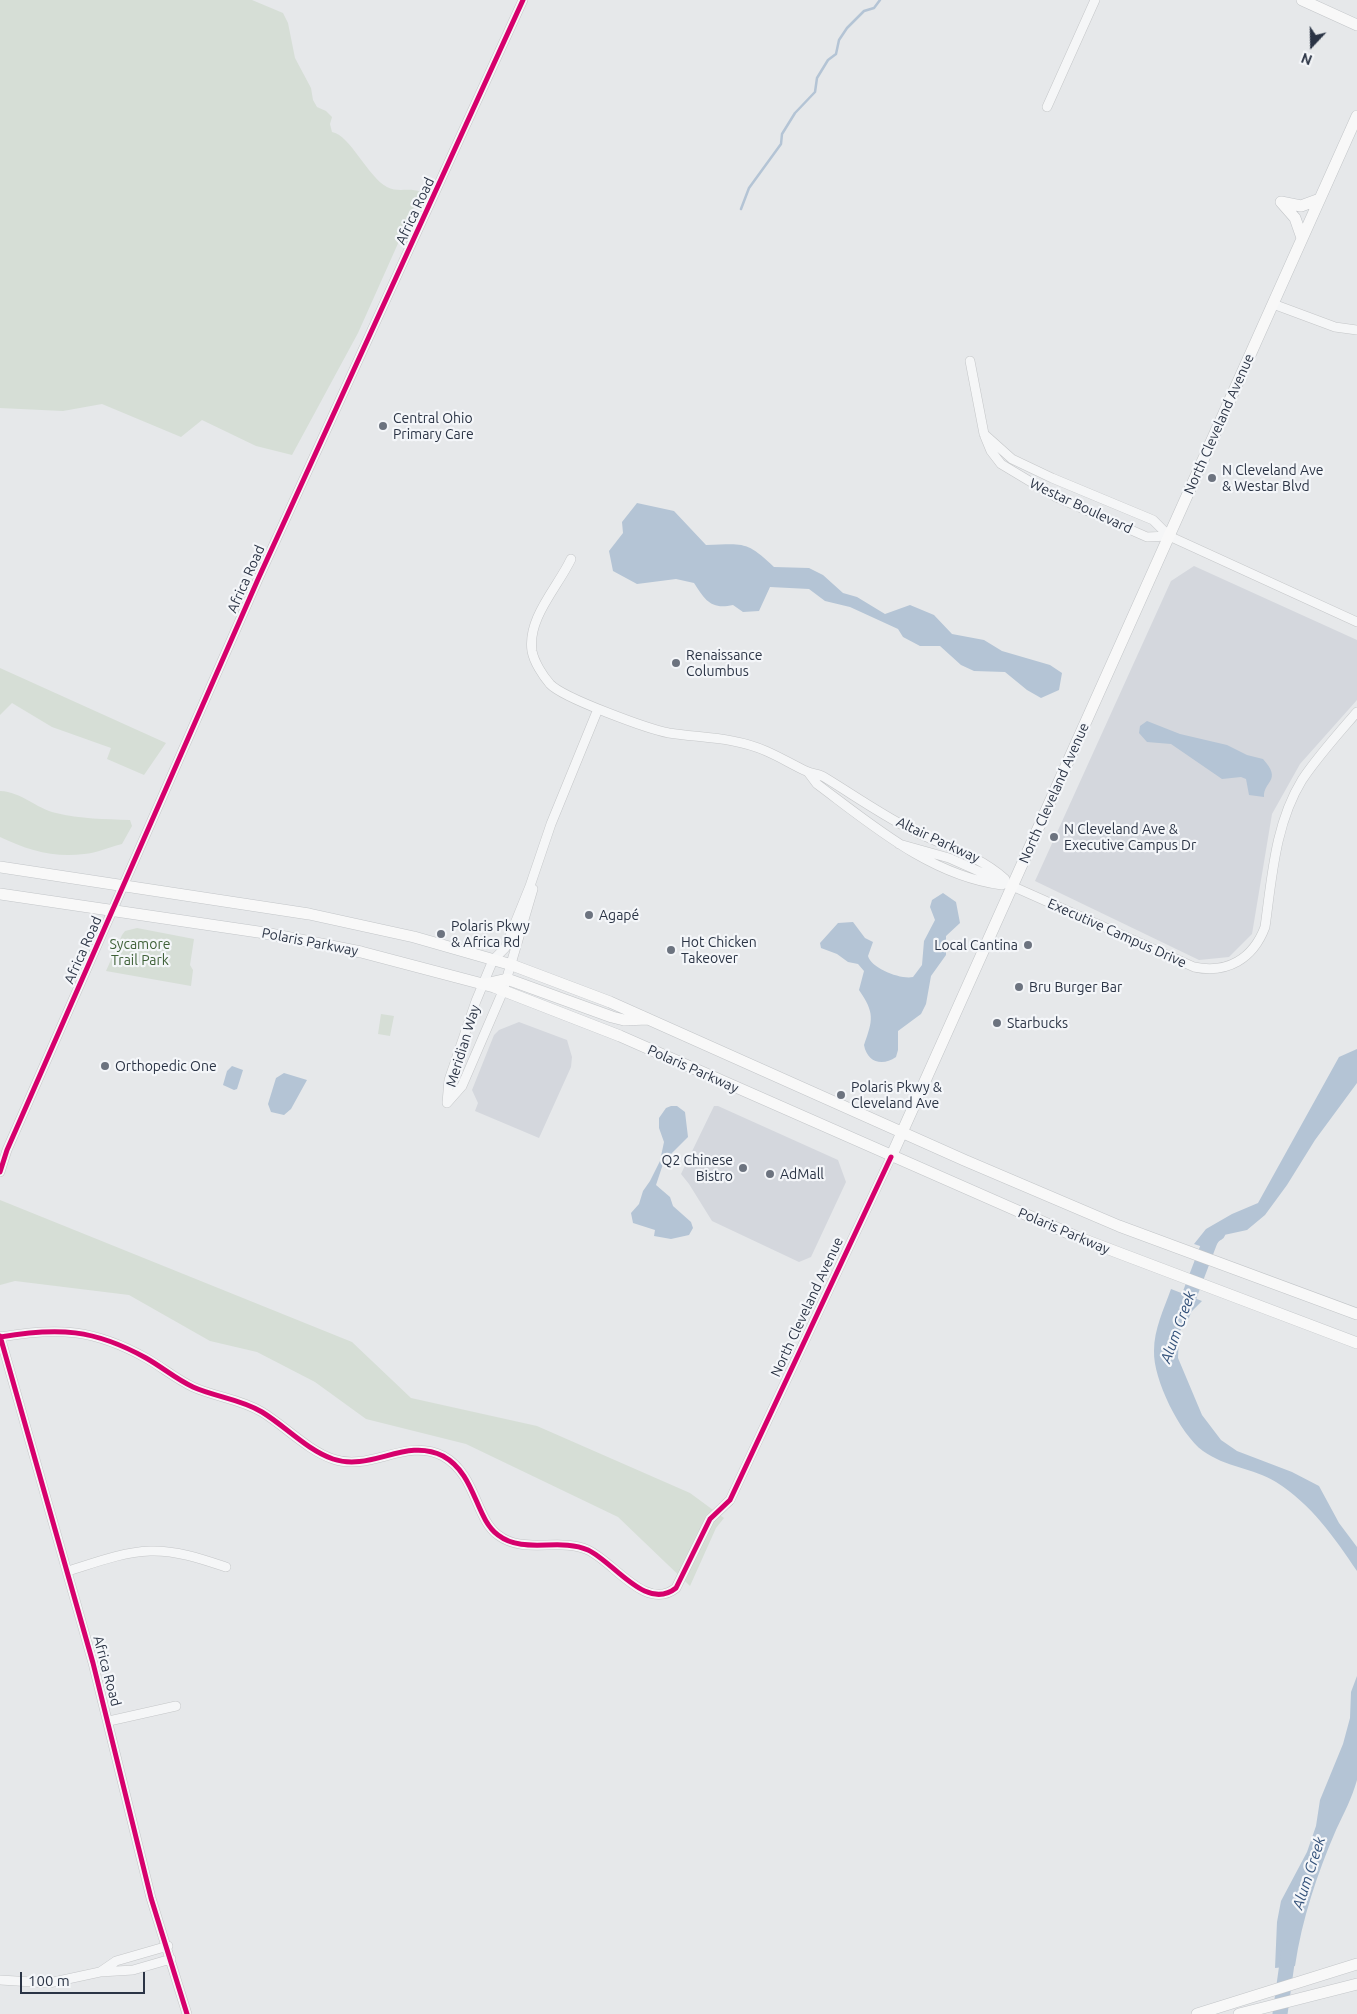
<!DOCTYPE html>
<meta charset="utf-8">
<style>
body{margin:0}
#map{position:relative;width:1357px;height:2014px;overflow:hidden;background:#e6e8ea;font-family:Ubuntu,sans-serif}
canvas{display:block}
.north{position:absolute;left:1287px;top:20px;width:50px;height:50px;-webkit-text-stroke:4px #f4f6f9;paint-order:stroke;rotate:201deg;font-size:14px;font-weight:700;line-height:20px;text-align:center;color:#2b3445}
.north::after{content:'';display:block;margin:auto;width:18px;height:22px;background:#2b3445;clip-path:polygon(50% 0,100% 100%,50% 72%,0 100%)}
.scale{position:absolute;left:20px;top:1972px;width:125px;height:22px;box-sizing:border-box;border:2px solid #2b3445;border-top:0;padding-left:6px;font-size:15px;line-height:18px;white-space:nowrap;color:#2b3445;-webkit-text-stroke:4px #f4f6f9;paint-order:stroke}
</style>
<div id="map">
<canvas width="1357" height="2014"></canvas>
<div class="north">N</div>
<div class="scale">100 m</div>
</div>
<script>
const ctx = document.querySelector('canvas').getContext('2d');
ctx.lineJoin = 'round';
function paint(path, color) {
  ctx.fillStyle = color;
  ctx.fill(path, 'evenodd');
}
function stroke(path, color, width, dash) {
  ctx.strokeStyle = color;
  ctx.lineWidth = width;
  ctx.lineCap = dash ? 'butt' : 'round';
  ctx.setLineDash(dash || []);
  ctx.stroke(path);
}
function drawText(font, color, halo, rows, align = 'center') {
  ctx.font = font + ' Ubuntu,sans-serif';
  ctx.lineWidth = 4.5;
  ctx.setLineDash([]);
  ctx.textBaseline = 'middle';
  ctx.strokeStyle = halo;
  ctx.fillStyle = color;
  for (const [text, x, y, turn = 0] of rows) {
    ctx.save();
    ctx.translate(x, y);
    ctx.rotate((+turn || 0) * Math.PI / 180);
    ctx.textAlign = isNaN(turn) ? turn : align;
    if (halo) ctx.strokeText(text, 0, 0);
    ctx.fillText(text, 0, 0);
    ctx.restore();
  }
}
paint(new Path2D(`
 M 1194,566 L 1357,640 L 1357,700 L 1300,764 L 1272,814 L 1252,934 L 1229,957 L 1199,960 L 1035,881 L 1171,581 Z
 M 519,1022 L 567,1040 L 572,1057 L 571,1067 L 539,1138 L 475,1111 L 478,1103 L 472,1090 L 494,1035 L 499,1030 Z
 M 714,1106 L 718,1106 L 838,1160 L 846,1182 L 811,1257 L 799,1262 L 712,1221 L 689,1184 L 681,1174 Z`), '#d4d7dd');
paint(new Path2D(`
 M 0,0 L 252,0 L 283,13 L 288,23 L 295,58 L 311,88 L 313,100 L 317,107 L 326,111 L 332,117 L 330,124 L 332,132 C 350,135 368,177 387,187 C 398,193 409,187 421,192 L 358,333 L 292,455 L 256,446 L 202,420 L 181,437 L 102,404 L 63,411 L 0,408 Z
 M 0,668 L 166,743 L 144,775 L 107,759 L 111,748 L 52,727 L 12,703 L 0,715 Z
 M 0,791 C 22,792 35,808 56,813 C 80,819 105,819 130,820 L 132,826 L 122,844 C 109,847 97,853 84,854 C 54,858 27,850 0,837 Z
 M 137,928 L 194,939 L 190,965 L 193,970 L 191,986 L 106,971 L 122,935 L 125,931 Z
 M 381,1014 L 394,1016 L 390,1036 L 378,1034 Z
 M 0,1200 L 352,1342 L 411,1398 L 537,1426 L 690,1493 L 724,1518 L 716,1528 L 690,1586 L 618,1517 L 466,1444 L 366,1419 L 315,1382 L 257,1352 L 210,1341 L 129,1295 L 15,1281 L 0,1285 Z`), '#d6ded6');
paint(new Path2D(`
 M 637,503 L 674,511 L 706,545 C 743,544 746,540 774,567 L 809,568 L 823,575 L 843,593 L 857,597 L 885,614 L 910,605 L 934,615 L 952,634 L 984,640 L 1002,651 L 1050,665 L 1062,673 L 1059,690 L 1041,698 L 1027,690 L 1005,672 L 974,671 L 961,665 L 940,646 L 920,646 L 903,637 L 898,629 L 850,607 L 825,601 L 809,589 L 770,587 L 759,611 L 743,612 L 733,605 C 711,610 705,600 694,583 L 676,579 L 637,584 L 613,571 L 609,551 L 623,533 L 622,522 Z
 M 1147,721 L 1180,734 L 1227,745 L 1247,755 L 1263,759 C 1283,781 1263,781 1264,797 L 1249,795 L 1246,779 L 1241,777 L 1222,779 L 1171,744 L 1147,742 L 1139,733 L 1140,726 Z
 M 943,893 L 956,902 L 960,923 L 946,936 L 946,955 L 931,976 L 926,1004 L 921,1014 L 898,1031 L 898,1050 L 896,1057 C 882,1067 867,1062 864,1045 C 873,1020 875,1013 859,990 L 864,971 L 858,964 L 848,962 L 837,954 L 821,948 L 820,943 L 838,923 L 853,922 L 865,938 L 873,942 L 868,956 C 871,968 901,980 913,977 L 922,965 L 924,941 L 935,920 L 930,907 L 932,900 Z
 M 1357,1049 L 1357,1083 L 1315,1140 L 1287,1185 L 1265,1215 L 1247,1230 L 1224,1235 L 1212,1250 L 1194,1244 L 1206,1229 L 1232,1214 L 1258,1203 L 1339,1057 Z
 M 232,1066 L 243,1070 L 237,1089 L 234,1090 L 223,1085 L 227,1071 Z
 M 284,1073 L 307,1080 L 291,1109 L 284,1115 L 271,1112 L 268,1104 L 276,1078 Z
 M 671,1106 L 677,1106 L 685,1112 L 688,1137 L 664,1161 L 656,1185 L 670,1197 L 673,1206 L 691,1222 L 693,1228 L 689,1235 L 671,1239 L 654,1236 L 655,1230 L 633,1223 L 631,1213 L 639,1204 L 643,1191 L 650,1181 L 660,1161 L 664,1142 L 659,1128 L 659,1118 L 666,1108 Z
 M 1171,1289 L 1202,1301 L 1188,1315 L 1179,1333 L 1178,1358 L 1202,1415 L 1221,1440 L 1237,1451 L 1292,1472 L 1319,1486 L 1339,1523 L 1357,1547 L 1357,1571 C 1334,1537 1311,1504 1276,1482 C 1253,1468 1225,1467 1203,1451 C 1180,1434 1153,1379 1154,1351 C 1154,1329 1164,1309 1171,1289 Z
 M 1357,1676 L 1357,1780 C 1352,1798 1344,1813 1336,1830 C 1317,1874 1302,1919 1295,1966 L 1275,1968 L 1277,1922 L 1281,1901 L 1307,1852 L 1316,1826 L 1320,1800 L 1343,1744 L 1350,1718 L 1351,1692 Z`), '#b4c4d5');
stroke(new Path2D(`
 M 741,209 L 749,188 L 781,144 L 782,134 L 795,113 L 815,92 L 817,78 L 828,60 L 836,54 L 839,40 L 847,28 L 864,11 L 874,8 L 880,0`), '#b4c4d5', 2.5);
stroke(new Path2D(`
 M 1182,1315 L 1212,1236 L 1218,1233
 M 1280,2014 L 1289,1949`), '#b4c4d5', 15);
const minor = new Path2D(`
 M 1047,107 L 1095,0
 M 1273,304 L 1335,327 L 1357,330
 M 970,361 L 984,434 L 991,451 L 1001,464 L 1056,497 L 1147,537 L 1169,536
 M 984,434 L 1012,459 L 1052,478 L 1153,520 L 1169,536 L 1357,622
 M 571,559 C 558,587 527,618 532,651 C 534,662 543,676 550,684 C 563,698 648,729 669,733 C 701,738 735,737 766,751 C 780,757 793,765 806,771 C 812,774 819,774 824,777 C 852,794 879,813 908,828 C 942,846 976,853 1005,879
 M 808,772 L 817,784 C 872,825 931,876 1002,885
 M 899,844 L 949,858 L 1194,967 C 1227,974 1253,959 1265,927 C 1272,877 1275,824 1302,780 C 1318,756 1338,734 1357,712
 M 447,1103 L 449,1080 L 476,1001 L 493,960 L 505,948 L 530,886 L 551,824 L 598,709
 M 447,1103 L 462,1086 L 503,991 L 533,889
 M 0,1172 L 7,1150 L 259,577 L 523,0
 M 0,1336 L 93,1663 L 151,1898 L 187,2014
 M 0,1337 C 58,1327 94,1329 146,1358 C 162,1367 176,1379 193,1387 C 215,1397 241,1399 262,1412 C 285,1426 307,1450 333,1459 C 371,1472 406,1437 443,1456 C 476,1474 475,1518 498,1535 C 524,1555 559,1537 588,1550 C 614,1562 646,1612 676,1588 L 710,1519 L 730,1500 L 891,1157
 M 68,1571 C 94,1563 122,1552 150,1551 C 176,1550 202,1559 226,1567
 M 109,1721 L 176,1706
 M 100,1972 L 116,1961 L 168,1946
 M 0,1980 L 49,1983 L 100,1972 L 133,1970 L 171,1959`);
const major = new Path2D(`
 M 1302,0 L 1357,25
 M 1281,202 L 1295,218 L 1302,238
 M 1281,202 L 1301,206 L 1320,199
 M 0,867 L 309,914 L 414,937 L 512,965 L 610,1002 L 964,1160 L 1119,1226 L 1357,1314
 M 0,894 L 265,933 L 361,952 L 494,987 L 620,1036 L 1077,1237 L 1357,1343
 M 485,984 L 507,979 L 612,1017 L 624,1020 L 647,1019
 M 891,1157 L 1357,116
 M 1197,2014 L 1357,1964
 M 1239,2014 L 1357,1984`);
stroke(minor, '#c4c6c8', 10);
stroke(major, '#c2c5c8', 12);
stroke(minor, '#f5f6f7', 9);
stroke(major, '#f8f8f8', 11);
stroke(new Path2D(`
 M 0,1172 L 7,1150 L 259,577 L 523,0
 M 0,1336 L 93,1663 L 151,1898 L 187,2014
 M 0,1337 C 58,1327 94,1329 146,1358 C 162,1367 176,1379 193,1387 C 215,1397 241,1399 262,1412 C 285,1426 307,1450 333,1459 C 371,1472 406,1437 443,1456 C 476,1474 475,1518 498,1535 C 524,1555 559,1537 588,1550 C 614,1562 646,1612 676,1588 L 710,1519 L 730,1500 L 891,1157`), '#d6006c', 5);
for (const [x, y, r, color] of [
 [383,426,5,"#6c737f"],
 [1212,478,5,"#6c737f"],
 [676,663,5,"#6c737f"],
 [1054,837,5,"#6c737f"],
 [589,915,5,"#6c737f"],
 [441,934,5,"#6c737f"],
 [1028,945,5,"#6c737f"],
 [671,950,5,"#6c737f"],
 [1019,987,5,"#6c737f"],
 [997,1023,5,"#6c737f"],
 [105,1066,5,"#6c737f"],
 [841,1095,5,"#6c737f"],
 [743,1168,5,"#6c737f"],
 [770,1174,5,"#6c737f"]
]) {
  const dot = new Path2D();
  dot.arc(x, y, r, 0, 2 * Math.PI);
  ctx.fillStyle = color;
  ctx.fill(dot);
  stroke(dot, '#f4f6f9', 2);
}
drawText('14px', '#2b3445', '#f4f6f9', [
 ["Africa Road",415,211,-65],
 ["North Cleveland Avenue",1219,424,-66],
 ["Westar Boulevard",1081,506,25],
 ["Africa Road",246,579,-66],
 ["North Cleveland Avenue",1054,793,-66],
 ["Altair Parkway",938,840,25],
 ["Executive Campus Drive",1117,933,24],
 ["Polaris Parkway",310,942,11],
 ["Africa Road",83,950,-66],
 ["Meridian Way",463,1046,-73],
 ["Polaris Parkway",693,1069,24],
 ["Polaris Parkway",1064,1231,23],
 ["North Cleveland Avenue",807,1307,-65],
 ["Africa Road",107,1671,75]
]);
drawText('14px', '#2b3445', '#f4f6f9', [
 ["Central Ohio",393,418],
 ["Primary Care",393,434],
 ["N Cleveland Ave",1222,470],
 ["& Westar Blvd",1222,486],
 ["Renaissance",686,655],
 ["Columbus",686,671],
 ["N Cleveland Ave &",1064,829],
 ["Executive Campus Dr",1064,845],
 ["Agapé",599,915],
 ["Polaris Pkwy",451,926],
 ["& Africa Rd",451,942],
 ["Hot Chicken",681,942],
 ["Takeover",681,958],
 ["Local Cantina",1018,945,"right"],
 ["Bru Burger Bar",1029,987],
 ["Starbucks",1007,1023],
 ["Orthopedic One",115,1066],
 ["Polaris Pkwy &",851,1087],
 ["Cleveland Ave",851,1103],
 ["Q2 Chinese",733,1160,"right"],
 ["Bistro",733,1176,"right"],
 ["AdMall",780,1174]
], 'left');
drawText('14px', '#3f6138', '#f4f6f9', [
 ["Sycamore",140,944],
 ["Trail Park",140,960]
]);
drawText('italic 15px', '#34527a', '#f4f6f9', [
 ["Alum Creek",1178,1327,-70],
 ["Alum Creek",1309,1873,-72]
]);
</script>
